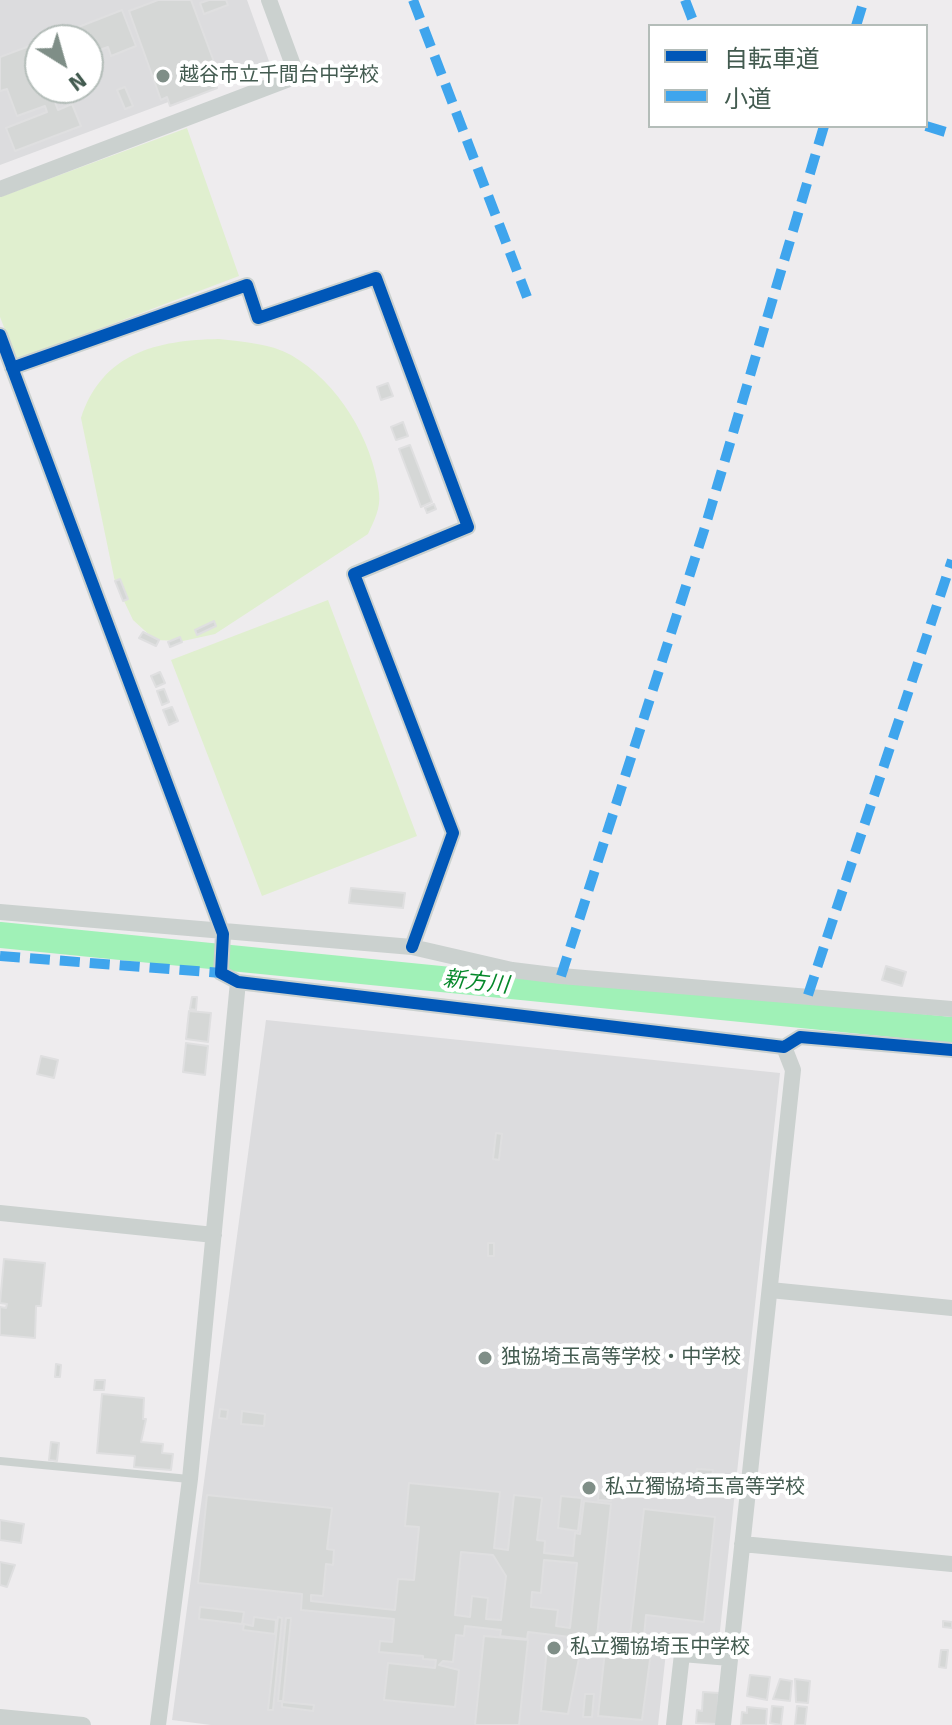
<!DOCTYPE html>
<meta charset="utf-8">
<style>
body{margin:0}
#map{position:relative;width:952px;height:1725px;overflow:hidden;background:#eeecee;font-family:Signika,"Noto Sans JP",sans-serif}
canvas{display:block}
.legend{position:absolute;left:648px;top:24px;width:280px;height:104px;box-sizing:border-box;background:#fff;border:2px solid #b4bdb9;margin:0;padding:10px 14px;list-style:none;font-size:24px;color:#435b50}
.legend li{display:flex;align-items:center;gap:16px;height:40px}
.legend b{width:40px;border:2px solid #b4bdb9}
.north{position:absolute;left:24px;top:24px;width:80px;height:80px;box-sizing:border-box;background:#fff;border:2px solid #b4bdb9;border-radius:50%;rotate:143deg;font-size:22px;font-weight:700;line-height:32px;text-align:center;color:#435b50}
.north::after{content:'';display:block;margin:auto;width:28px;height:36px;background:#7f8e87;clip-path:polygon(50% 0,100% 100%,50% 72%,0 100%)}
</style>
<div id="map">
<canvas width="952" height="1725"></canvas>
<ul class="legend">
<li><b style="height:10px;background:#0057b8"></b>自転車道</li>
<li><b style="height:10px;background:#3fa5ed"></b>小道</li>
</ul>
<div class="north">N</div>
</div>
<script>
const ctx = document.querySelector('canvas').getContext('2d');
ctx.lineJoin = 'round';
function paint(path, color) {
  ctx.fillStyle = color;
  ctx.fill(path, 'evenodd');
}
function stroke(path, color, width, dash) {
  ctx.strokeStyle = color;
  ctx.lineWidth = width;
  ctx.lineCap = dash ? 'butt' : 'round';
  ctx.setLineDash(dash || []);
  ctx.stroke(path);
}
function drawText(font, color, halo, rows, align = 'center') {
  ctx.font = font + ' Signika,"Noto Sans JP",sans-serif';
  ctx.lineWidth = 8;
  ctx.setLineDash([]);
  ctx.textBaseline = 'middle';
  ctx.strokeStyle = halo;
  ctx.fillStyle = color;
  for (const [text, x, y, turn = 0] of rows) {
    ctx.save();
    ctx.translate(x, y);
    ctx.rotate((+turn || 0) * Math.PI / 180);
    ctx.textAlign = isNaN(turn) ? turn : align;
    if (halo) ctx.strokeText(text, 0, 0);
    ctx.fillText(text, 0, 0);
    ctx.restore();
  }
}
paint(new Path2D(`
 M 0,0 L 247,0 L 270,64 L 0,165 ZM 40,40 L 88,40 L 88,88 L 40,88 Z
 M 266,1020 L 780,1073 L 718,1649 L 667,1643 L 658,1725 L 211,1725 L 172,1720 Z`), '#dcdcde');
paint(new Path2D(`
 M 187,128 L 239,276 L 17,360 L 0,317 L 0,197 Z
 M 219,339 C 243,342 269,343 291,355 C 338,382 373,440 379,493 C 381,508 374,521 368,534 L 215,634 L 183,641 L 155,640 L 133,620 L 115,582 L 81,418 C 102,353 157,340 219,339 Z
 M 328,600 L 417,836 L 262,896 L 171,660 Z`), '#e0efcf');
stroke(new Path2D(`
 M 0,935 L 952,1030`), '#a0f1b7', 26);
const building = new Path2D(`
 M 158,0 L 191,0 L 220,78 L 214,80 L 217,88 L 170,106 L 167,97 L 161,100 L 129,11 Z
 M 209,0 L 226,0 L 228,5 L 204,14 L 200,3 Z
 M 122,10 L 136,46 L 111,56 L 108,47 L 88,54 L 88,40 L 45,40 Z
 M 40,42 L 40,88 L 67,88 L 68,91 L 53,97 L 58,110 L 72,104 L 81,126 L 15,151 L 6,128 L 47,112 L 45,106 L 17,116 L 7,89 L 0,91 L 0,57 Z
 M 125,87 L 133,106 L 125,109 L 117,90 Z
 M 388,383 L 393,396 L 381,400 L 377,387 Z
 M 403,422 L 408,436 L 396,440 L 391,427 Z
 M 410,445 L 432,502 L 421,507 L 399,449 Z
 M 434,504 L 436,509 L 427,513 L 425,508 Z
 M 120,579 L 128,599 L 123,601 L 115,581 Z
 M 214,621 L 216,626 L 197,635 L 195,630 Z
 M 143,632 L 159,640 L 156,646 L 139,638 Z
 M 180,637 L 182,642 L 170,647 L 168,642 Z
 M 160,672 L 165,683 L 156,687 L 151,676 Z
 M 164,689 L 169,702 L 162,705 L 157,691 Z
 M 172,707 L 178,721 L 169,725 L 163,710 Z
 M 351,888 L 405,893 L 403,908 L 349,903 Z
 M 886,966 L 906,972 L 902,986 L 882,980 Z
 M 192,997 L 197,997 L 196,1010 L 190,1009 Z
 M 189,1011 L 211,1013 L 208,1042 L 186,1039 Z
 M 186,1043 L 208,1046 L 205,1075 L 183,1072 Z
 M 41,1056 L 58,1060 L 54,1078 L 37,1074 Z
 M 496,1133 L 502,1134 L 499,1160 L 493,1159 Z
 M 488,1243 L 494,1243 L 494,1256 L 488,1256 Z
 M 4,1259 L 45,1263 L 41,1306 L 36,1306 L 35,1338 L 0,1335 L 0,1307 L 6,1308 L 7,1304 L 0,1303 Z
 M 56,1364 L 61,1365 L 60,1377 L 55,1377 Z
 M 95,1380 L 105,1380 L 104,1390 L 94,1390 Z
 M 102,1394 L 144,1398 L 143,1419 L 146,1419 L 141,1442 L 163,1444 L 162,1453 L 173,1454 L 171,1470 L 134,1467 L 135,1456 L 97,1453 Z
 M 220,1409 L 228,1410 L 227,1419 L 219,1418 Z
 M 242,1411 L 265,1414 L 264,1426 L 241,1424 Z
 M 51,1442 L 59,1443 L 57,1461 L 49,1460 Z
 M 697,1469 L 713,1470 L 712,1477 L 696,1476 Z
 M 409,1483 L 500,1492 L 494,1548 L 508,1550 L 514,1495 L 542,1498 L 537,1540 L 545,1541 L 544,1553 L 573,1556 L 575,1533 L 580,1534 L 584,1501 L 611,1504 L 596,1646 L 575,1644 L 574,1657 L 579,1658 L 568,1714 L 541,1711 L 547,1647 L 569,1650 L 570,1637 L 528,1632 L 527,1639 L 500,1636 L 501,1630 L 465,1626 L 464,1636 L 456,1635 L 453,1662 L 443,1661 L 439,1665 L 459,1670 L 455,1707 L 384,1700 L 388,1663 L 435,1668 L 436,1660 L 423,1659 L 423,1656 L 379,1652 L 380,1641 L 392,1642 L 394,1619 L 301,1610 L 302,1594 L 198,1583 L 207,1495 L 332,1508 L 327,1549 L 334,1550 L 333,1565 L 326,1564 L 323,1596 L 311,1595 L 311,1601 L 395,1610 L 398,1579 L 414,1580 L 419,1527 L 405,1526 ZM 461,1552 L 493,1555 L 506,1576 L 501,1620 L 486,1619 L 488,1598 L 472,1596 L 470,1617 L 455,1615 ZM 544,1560 L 577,1563 L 570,1628 L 556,1626 L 558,1610 L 531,1607 L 532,1592 L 541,1593 Z
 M 599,1490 L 612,1491 L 611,1501 L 598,1500 Z
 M 561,1496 L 582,1498 L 578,1531 L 558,1528 Z
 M 644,1509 L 715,1517 L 704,1622 L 646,1615 L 644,1636 L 653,1637 L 642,1720 L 598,1716 L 607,1632 L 630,1635 Z
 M 0,1520 L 24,1524 L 21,1543 L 0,1540 Z
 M 0,1562 L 15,1565 L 7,1587 L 0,1585 Z
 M 200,1607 L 244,1612 L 242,1624 L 199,1619 Z
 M 254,1617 L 276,1620 L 275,1634 L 243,1630 L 244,1624 L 253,1626 Z
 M 278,1617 L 282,1618 L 273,1710 L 268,1710 Z
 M 286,1618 L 291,1618 L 283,1701 L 278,1701 Z
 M 943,1621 L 952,1622 L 952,1628 L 943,1627 Z
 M 484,1636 L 528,1640 L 519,1725 L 475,1725 Z
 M 941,1650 L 948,1650 L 946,1668 L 939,1667 Z
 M 750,1675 L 770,1677 L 767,1700 L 747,1696 Z
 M 780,1679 L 792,1681 L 790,1701 L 773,1699 Z
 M 795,1679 L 810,1681 L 808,1703 L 796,1702 Z
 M 703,1692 L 719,1693 L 717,1724 L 696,1723 L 697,1710 L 702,1711 Z
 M 585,1694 L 594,1694 L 592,1717 L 583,1717 Z
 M 282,1702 L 314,1705 L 313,1711 L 282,1707 Z
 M 772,1706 L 783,1707 L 781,1725 L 770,1723 Z
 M 797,1706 L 807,1707 L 805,1725 L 795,1725 Z
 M 747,1707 L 767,1709 L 766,1725 L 741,1725 L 742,1712 L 747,1713 Z`);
paint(building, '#d5d7d6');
stroke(building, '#dfdfe0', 2);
stroke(new Path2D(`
 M 0,1461 L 189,1479`), '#cbd1cf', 8);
stroke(new Path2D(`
 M 0,189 L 297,76 L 269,0
 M 0,335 L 223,934 L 221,973 L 238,982 L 784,1047 L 800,1037 L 952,1050
 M 12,368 L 247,285 L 258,318 L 376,278 L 468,527 L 354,574 L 453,833 L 412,947
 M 0,912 L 412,947 L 512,970 L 561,976 L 952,1009
 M 0,1213 L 214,1235
 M 770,1290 L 952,1308
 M 742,1544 L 952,1564
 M 0,1717 L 83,1725
 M 158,1725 L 190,1479 L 238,982
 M 674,1725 L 682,1654 L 730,1658
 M 723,1725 L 793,1070 L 784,1047`), '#cbd1cf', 16);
stroke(new Path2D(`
 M 413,0 L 527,297
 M 685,0 L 695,26
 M 856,26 L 864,0
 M 926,126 L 952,134
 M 0,956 L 221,973
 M 561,976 L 706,524 L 824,126
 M 808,995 L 952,560`), '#3fa5ed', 10, [20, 10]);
stroke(new Path2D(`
 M 0,335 L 223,934 L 221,973 L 238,982 L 784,1047 L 800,1037 L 952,1050
 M 12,368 L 247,285 L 258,318 L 376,278 L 468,527 L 354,574 L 453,833 L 412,947`), '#0057b8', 12);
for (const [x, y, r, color] of [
 [163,76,8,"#7f8e87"],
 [485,1358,8,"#7f8e87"],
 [589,1488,8,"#7f8e87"],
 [554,1648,8,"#7f8e87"]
]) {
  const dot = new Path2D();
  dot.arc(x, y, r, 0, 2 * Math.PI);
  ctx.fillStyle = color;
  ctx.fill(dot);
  stroke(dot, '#fff', 3);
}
drawText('20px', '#435b50', '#fff', [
 ["越谷市立千間台中学校",179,76],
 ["独協埼玉高等学校・中学校",501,1358],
 ["私立獨協埼玉高等学校",605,1488],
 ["私立獨協埼玉中学校",570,1648]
], 'left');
drawText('italic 22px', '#05882a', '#fff', [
 ["新方川",476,983,6]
]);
</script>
